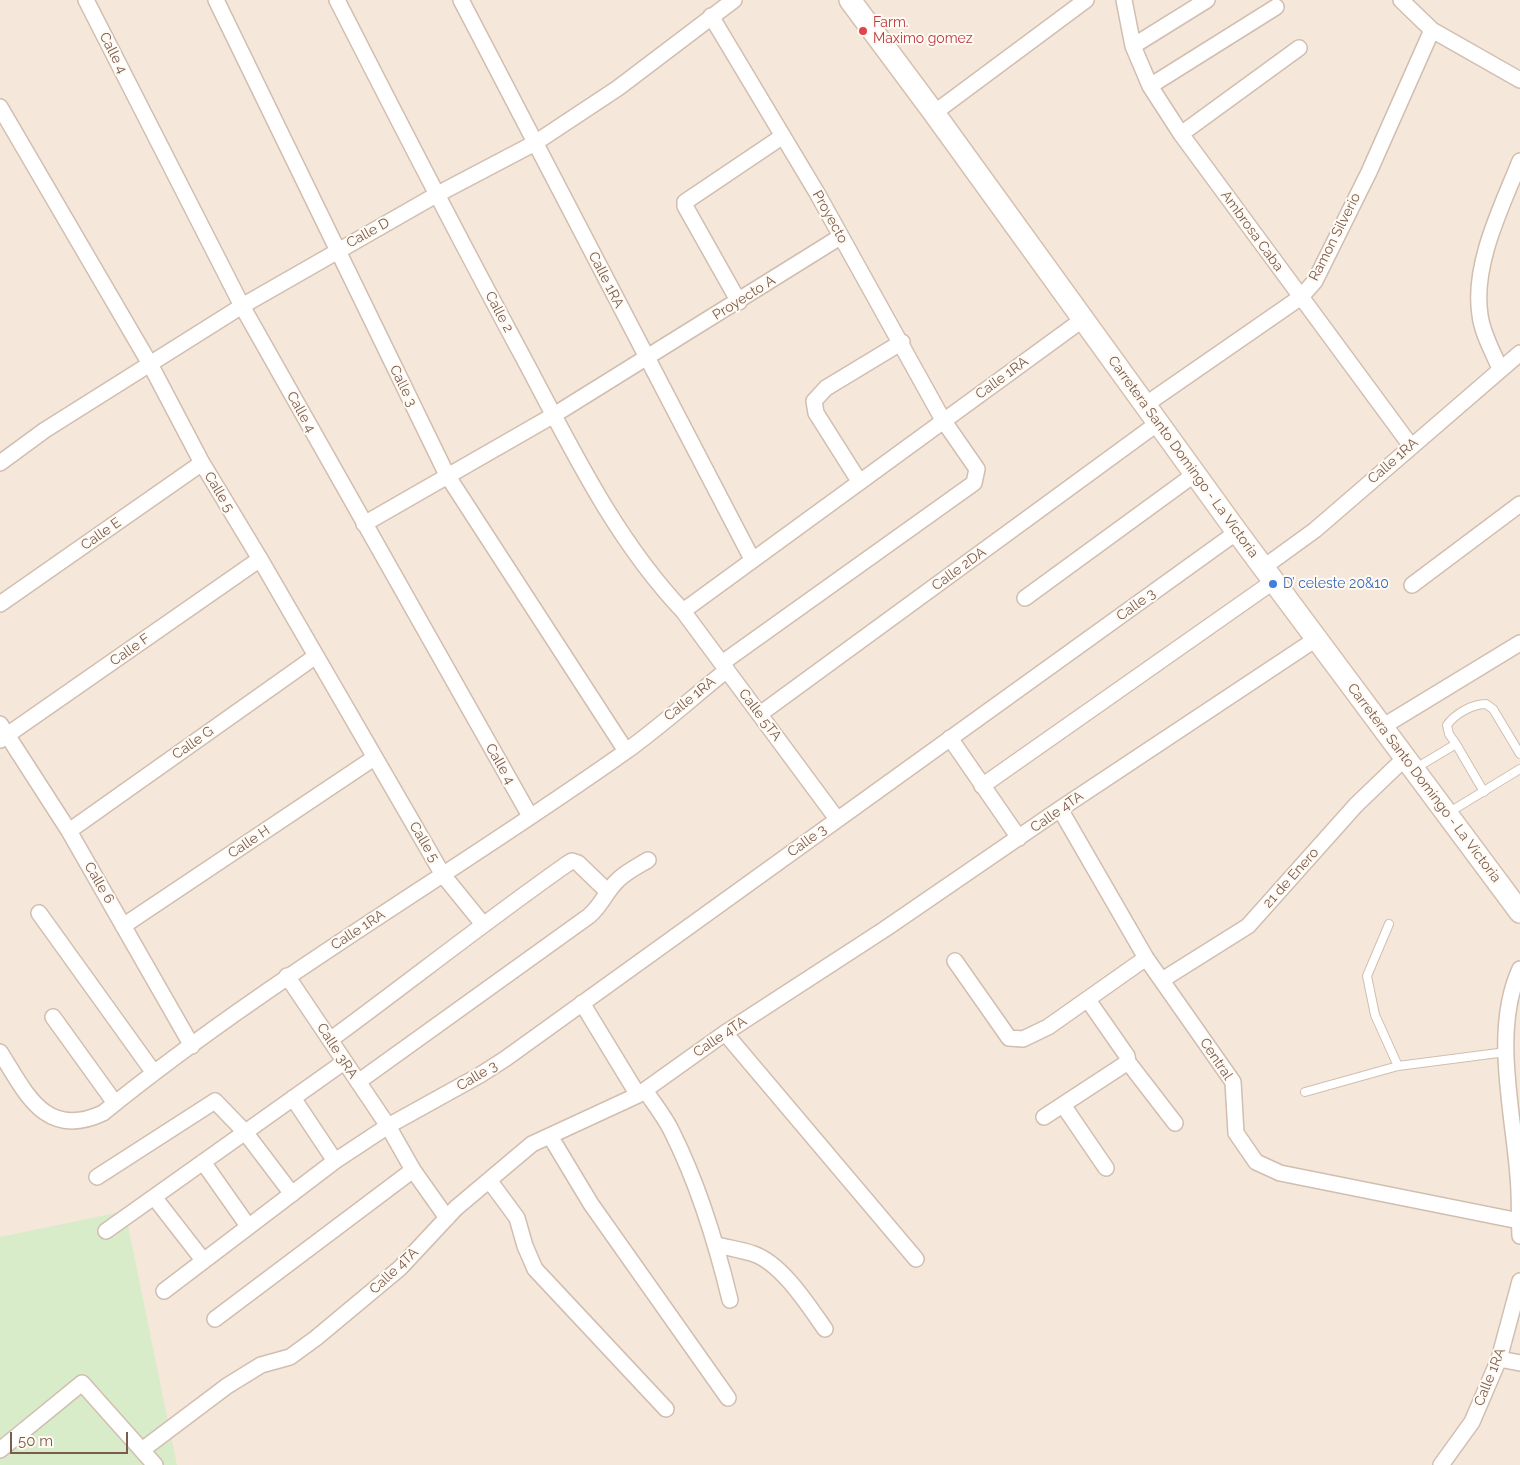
<!DOCTYPE html>
<meta charset="utf-8">
<style>
body{margin:0}
#map{position:relative;width:1520px;height:1465px;overflow:hidden;background:#fdf6ec;font-family:Raleway,sans-serif}
canvas{display:block}
.scale{position:absolute;left:10px;top:1432px;width:118px;height:22px;box-sizing:border-box;border:2px solid #7a5c4d;border-top:0;padding-left:6px;font-size:15px;line-height:18px;white-space:nowrap;color:#7a5c4d;-webkit-text-stroke:4px #fffaf3;paint-order:stroke}
</style>
<div id="map">
<canvas width="1520" height="1465"></canvas>
<div class="scale">50 m</div>
</div>
<script>
const ctx = document.querySelector('canvas').getContext('2d');
ctx.lineJoin = 'round';
function paint(path, color) {
  ctx.fillStyle = color;
  ctx.fill(path, 'evenodd');
}
function stroke(path, color, width, dash) {
  ctx.strokeStyle = color;
  ctx.lineWidth = width;
  ctx.lineCap = dash ? 'butt' : 'round';
  ctx.setLineDash(dash || []);
  ctx.stroke(path);
}
function drawText(font, color, halo, rows, align = 'center') {
  ctx.font = font + ' Raleway,sans-serif';
  ctx.lineWidth = 4;
  ctx.setLineDash([]);
  ctx.textBaseline = 'middle';
  ctx.strokeStyle = halo;
  ctx.fillStyle = color;
  for (const [text, x, y, turn = 0] of rows) {
    ctx.save();
    ctx.translate(x, y);
    ctx.rotate((+turn || 0) * Math.PI / 180);
    ctx.textAlign = isNaN(turn) ? turn : align;
    if (halo) ctx.strokeText(text, 0, 0);
    ctx.fillText(text, 0, 0);
    ctx.restore();
  }
}
paint(new Path2D(`
 M 0,0 L 1520,0 L 1520,1465 L 0,1465 Z`), '#f5e8da');
paint(new Path2D(`
 M 125,1211 L 177,1465 L 0,1465 L 0,1237 Z`), '#d8ecc9');
const service = new Path2D(`
 M 1456,744 L 1484,792
 M 1416,768 L 1456,744 L 1449,734 L 1447,725 C 1455,714 1472,704 1486,704 L 1493,709 L 1520,754
 M 1448,813 L 1520,769
 M 1389,924 L 1367,976 L 1375,1015 L 1398,1066
 M 1305,1092 L 1398,1066 L 1506,1052`);
const minor = new Path2D(`
 M 86,0 L 242,306 L 530,816
 M 216,0 L 447,475 L 626,751
 M 337,0 C 398,120 460,240 524,359 C 571,447 614,538 683,611 L 837,819
 M 461,0 L 752,559
 M 1124,0 L 1133,46 L 1150,86 L 1181,134 L 1411,446
 M 1401,0 L 1432,30 L 1520,80
 M 711,16 L 817,193 L 943,420 L 977,469 L 974,483 L 722,663
 M 1133,46 L 1207,0
 M 1150,86 L 1276,7
 M 0,107 L 150,364 L 202,463 L 260,559 L 443,875 L 482,923
 M 934,113 L 1086,0
 M 1181,134 L 1299,48
 M 739,302 L 685,206 L 685,202 L 783,136
 M 1500,369 C 1493,352 1482,333 1480,315 C 1472,265 1502,206 1520,161
 M 1145,405 L 1301,297 L 1315,281 L 1369,172 L 1432,30
 M 0,463 L 45,430 L 242,306 L 436,195 L 535,143 L 618,88 L 734,0
 M 859,481 L 816,413 L 814,401 L 826,388 L 902,342
 M 364,524 L 554,415 L 840,237
 M 1264,567 L 1315,530 L 1520,353
 M 1412,585 L 1520,504
 M 1025,598 L 1195,474
 M 0,604 L 202,463
 M 683,611 L 1082,320
 M 760,714 L 1158,423
 M 0,724 L 69,831 L 192,1046
 M 1382,727 L 1520,643
 M 950,738 L 1019,838
 M 0,740 L 260,559
 M 982,786 L 1274,581
 M 1060,809 L 1146,958 L 1233,1082 L 1236,1133 L 1256,1162 L 1280,1173 L 1519,1221
 M 69,831 L 316,656
 M 39,913 L 154,1073
 M 123,926 L 374,758
 M 955,961 L 1009,1038 L 1023,1039 L 1048,1027 L 1146,958
 M 1520,969 C 1492,1030 1513,1110 1518,1176 C 1520,1196 1519,1216 1520,1236
 M 287,976 L 388,1126 L 413,1170 L 447,1218
 M 1162,980 L 1248,926 L 1356,805 L 1405,758
 M 582,1003 L 638,1095
 M 53,1017 L 115,1103
 M 725,1033 L 916,1259
 M 330,1040 C 409,982 486,921 567,864 L 572,861 L 578,863 L 608,892
 M 0,1052 C 26,1093 45,1140 103,1113 C 268,979 453,874 625,752 C 660,727 693,697 727,670
 M 1128,1062 L 1175,1123
 M 358,1082 L 589,916 C 602,905 606,891 618,880 C 626,872 638,866 648,860
 M 645,1090 C 654,1104 665,1117 672,1132 C 699,1186 716,1242 730,1300
 M 293,1098 L 335,1161
 M 1063,1105 L 1106,1168
 M 1044,1117 L 1128,1062 L 1127,1056 L 1088,1000
 M 550,1136 L 591,1204 L 728,1398
 M 203,1162 L 248,1226
 M 97,1177 L 215,1101 L 245,1132 L 292,1194
 M 489,1180 L 517,1218 L 525,1246 L 535,1269 L 666,1409
 M 154,1197 L 203,1260
 M 106,1231 L 344,1062
 M 717,1245 C 729,1248 742,1250 754,1254 C 782,1264 808,1305 825,1329
 M 164,1291 L 335,1161 L 388,1126 L 480,1075 L 505,1059 L 1237,532
 M 215,1319 L 413,1170
 M 1499,1359 L 1520,1363
 M 0,1450 L 82,1383 L 155,1465
 M 142,1450 L 227,1386 L 261,1365 L 290,1357 L 316,1338 L 400,1268 L 456,1208 L 532,1144 L 638,1095 L 725,1033 L 885,929 L 1060,809 L 1316,639
 M 1441,1465 L 1472,1422 L 1499,1359 L 1520,1281`);
const secondary = new Path2D(`
 M 850,0 L 934,113 L 1237,532 L 1520,912`);
stroke(service, '#d1beb0', 10);
stroke(minor, '#d1beb0', 18);
stroke(secondary, '#d6c0b0', 24);
stroke(service, '#fff', 8);
stroke(minor, '#fff', 15);
stroke(secondary, '#fff', 21);
for (const [x, y, r, color] of [
 [863,31,5,"#e0444e"],
 [1273,584,5,"#3f7fe0"]
]) {
  const dot = new Path2D();
  dot.arc(x, y, r, 0, 2 * Math.PI);
  ctx.fillStyle = color;
  ctx.fill(dot);
  stroke(dot, '#fffaf3', 2);
}
drawText('14px', '#be3a42', '#fffaf3', [
 ["Farm.",873,23],
 ["Maximo gomez",873,39]
], 'left');
drawText('14px', '#7a5c4d', '#fffaf3', [
 ["Calle 4",113,53,63],
 ["Proyecto",830,217,61],
 ["Ambrosa Caba",1252,231,54],
 ["Calle D",368,233,-29],
 ["Ramon Silverio",1335,237,-63],
 ["Calle 1RA",606,280,63],
 ["Proyecto A",744,298,-32],
 ["Calle 2",499,312,62],
 ["Calle 1RA",1002,378,-36],
 ["Calle 3",403,386,64],
 ["Calle 4",301,412,61],
 ["Carretera Santo Domingo - La Victoria",1183,457,54],
 ["Calle 1RA",1393,461,-41],
 ["Calle 5",219,492,59],
 ["Calle E",101,534,-35],
 ["Calle 2DA",959,569,-36],
 ["Calle 3",1136,605,-36],
 ["Calle F",130,650,-35],
 ["Calle 1RA",690,699,-39],
 ["Calle 5TA",760,715,53],
 ["Calle G",193,743,-35],
 ["Calle 4",500,764,60],
 ["Carretera Santo Domingo - La Victoria",1424,783,53],
 ["Calle 4TA",1057,812,-35],
 ["Calle 3",807,841,-36],
 ["Calle H",249,842,-34],
 ["Calle 5",424,842,59],
 ["21 de Enero",1291,878,-48],
 ["Calle 6",99,883,60],
 ["Calle 1RA",358,930,-33],
 ["Calle 4TA",720,1037,-34],
 ["Calle 3RA",337,1051,57],
 ["Central",1216,1059,56],
 ["Calle 3",477,1076,-31],
 ["Calle 4TA",394,1271,-43],
 ["Calle 1RA",1490,1377,-68]
]);
drawText('14px', '#366cbe', '#fffaf3', [
 ["D’ celeste 20&10",1283,584]
], 'left');
</script>
